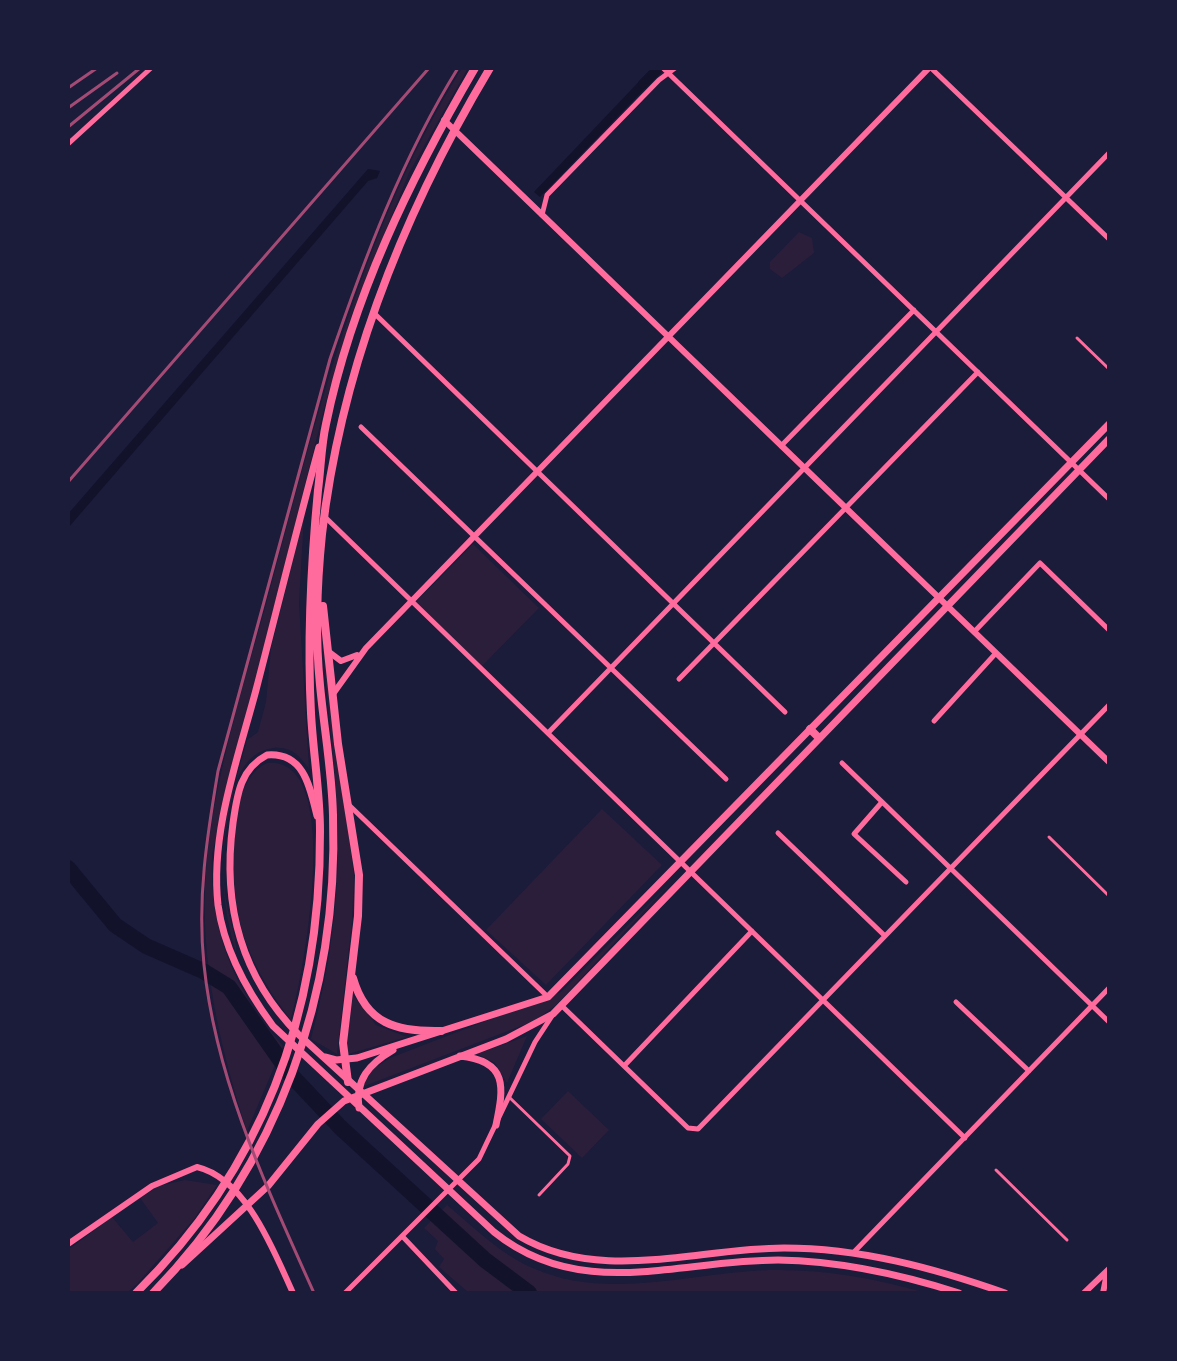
<!DOCTYPE html>
<style>
body{margin:0}
#map{position:relative;width:1177px;height:1361px;overflow:hidden;background:#1b1b3a;font-family:Helvetica,sans-serif}
canvas{display:block}
.frame{position:absolute;inset:0;border:70px solid #1b1b3a;pointer-events:none}
</style>
<div id="map">
<canvas width="1177" height="1361"></canvas>
<div class="frame"></div>
</div>
<script>
const ctx = document.querySelector('canvas').getContext('2d');
ctx.lineJoin = 'round';
function paint(path, color) {
  ctx.fillStyle = color;
  ctx.fill(path, 'evenodd');
}
function stroke(path, color, width, dash) {
  ctx.strokeStyle = color;
  ctx.lineWidth = width;
  ctx.lineCap = dash ? 'butt' : 'round';
  ctx.setLineDash(dash || []);
  ctx.stroke(path);
}
paint(new Path2D(`
 M 462,68 L 468,68 L 409,173 L 352,314 L 324,409 L 212,854 C 209,928 233,990 283,1046 L 247,1131 C 220,1048 199,959 206,870 C 214,773 247,676 272,582 C 320,405 364,225 462,68 Z
 M 799,232 L 812,238 L 814,253 L 782,278 L 770,269 L 770,262 Z
 M 304,517 L 299,603 L 309,769 C 300,756 291,746 274,748 C 221,752 220,859 226,900 C 228,916 238,940 236,953 C 212,872 225,819 247,740 L 258,732 L 266,702 L 271,648 Z
 M 473,544 L 539,608 L 482,666 L 416,602 Z
 M 321,611 L 354,876 L 352,921 L 337,1054 L 311,1039 C 328,975 338,911 338,844 C 338,766 323,689 321,611 Z
 M 267,763 C 346,755 303,977 291,1020 C 272,996 256,970 245,940 C 231,898 220,785 267,763 Z
 M 602,809 L 662,865 L 546,985 L 486,930 Z
 M 680,873 L 555,1006 L 534,1021 L 362,1087 L 373,1069 L 390,1058 L 561,992 Z
 M 353,995 L 376,1025 L 407,1037 L 345,1055 Z
 M 527,1036 L 507,1083 L 495,1063 L 477,1054 Z
 M 568,1091 L 609,1130 L 582,1158 L 541,1119 Z
 M 185,1180 L 217,1185 L 194,1219 L 137,1284 L 127,1293 L 68,1293 L 68,1250 L 112,1217 L 133,1242 L 158,1223 L 140,1198 L 159,1186 Z
 M 447,1205 C 475,1228 501,1255 535,1269 C 608,1301 694,1272 770,1270 C 823,1269 875,1278 926,1293 L 469,1293 L 439,1267 L 444,1259 L 435,1249 L 438,1241 L 424,1228 Z`), '#2a1e3b');
paint(new Path2D(`
 M 649,71 L 656,77 L 540,197 L 534,192 Z
 M 368,169 L 380,171 L 377,178 L 368,181 L 68,528 L 68,514 Z`), '#12122b');
stroke(new Path2D(`
 M 643,84 L 659,68`), '#12122b', 10);
stroke(new Path2D(`
 M 68,868 L 115,925 L 146,946 L 203,971 L 229,987 L 290,1074 L 341,1128 L 485,1260 L 529,1293`), '#12122b', 16);
stroke(new Path2D(`
 M 1077,338 L 1109,369
 M 1049,837 L 1109,896
 M 509,1097 L 570,1156 L 568,1164 L 539,1195
 M 996,1170 L 1067,1240`), '#ff6b9d', 3);
stroke(new Path2D(`
 M 663,68 L 1109,499
 M 931,68 L 1109,239
 M 68,144 L 151,68
 M 542,215 L 547,195 L 659,80 L 675,68
 M 375,314 L 785,712
 M 361,427 L 726,779
 M 781,446 L 914,310
 M 325,517 L 965,1138
 M 974,632 L 1040,563 L 1109,630
 M 679,679 L 978,372
 M 934,721 L 996,653
 M 548,733 L 1109,153
 M 842,763 L 1109,1022
 M 882,802 L 854,834 L 906,882
 M 350,806 L 548,997
 M 778,833 L 885,936
 M 956,1002 L 1029,1071
 M 561,1005 L 688,1128 L 698,1129 L 1109,705
 M 624,1066 L 752,931
 M 403,1237 L 456,1293
 M 853,1253 L 1109,988
 M 345,1293 L 479,1159 L 535,1042 L 552,1016`), '#ff6b9d', 5);
stroke(new Path2D(`
 M 444,120 L 1109,762
 M 329,652 L 341,661 L 357,655
 M 333,694 L 366,648 L 929,68
 M 68,1244 L 152,1186 L 197,1167 C 247,1179 274,1252 293,1293
 M 1084,1293 L 1109,1269
 M 1103,1293 L 1107,1273`), '#ff6b9d', 6);
stroke(new Path2D(`
 M 319,447 C 297,528 277,609 256,690 C 238,758 210,833 218,905 C 224,949 247,991 273,1026 L 494,1232 C 581,1302 677,1260 778,1260 C 840,1261 900,1274 959,1293
 M 317,816 C 310,787 304,752 267,755 C 240,769 237,795 233,823 C 222,903 240,975 298,1034 L 519,1236 C 600,1284 696,1248 784,1248 C 860,1248 934,1268 1005,1293
 M 460,1056 C 508,1061 504,1087 496,1125
 M 325,1057 L 336,1060 L 357,1058 L 548,997 L 1109,424
 M 359,1108 C 355,1080 369,1064 393,1050
 M 182,1265 L 268,1186 L 318,1124 L 344,1101 L 506,1039 L 553,1014 L 1109,439`), '#ff6b9d', 7);
stroke(new Path2D(`
 M 323,606 L 338,744 L 359,875 L 358,916 L 343,1043 L 348,1082
 M 810,729 L 819,738
 M 353,978 C 366,1024 397,1032 441,1031
 M 136,1293 C 265,1166 321,1010 320,831 C 320,792 313,752 311,713 C 307,638 311,564 318,490 C 321,468 321,446 326,424 C 352,298 410,179 475,68
 M 153,1293 C 278,1165 339,993 333,815 C 332,772 324,728 320,685 C 315,636 317,583 322,534 C 341,369 405,210 490,68`), '#ff6b9d', 8);
stroke(new Path2D(`
 M 68,88 L 97,68
 M 68,108 L 117,73
 M 68,127 L 140,68
 M 68,482 L 429,68
 M 314,1293 C 267,1188 216,1081 204,965 C 197,899 207,836 218,771 L 330,359 C 364,259 402,158 458,68`), '#a44b75', 3);
</script>
